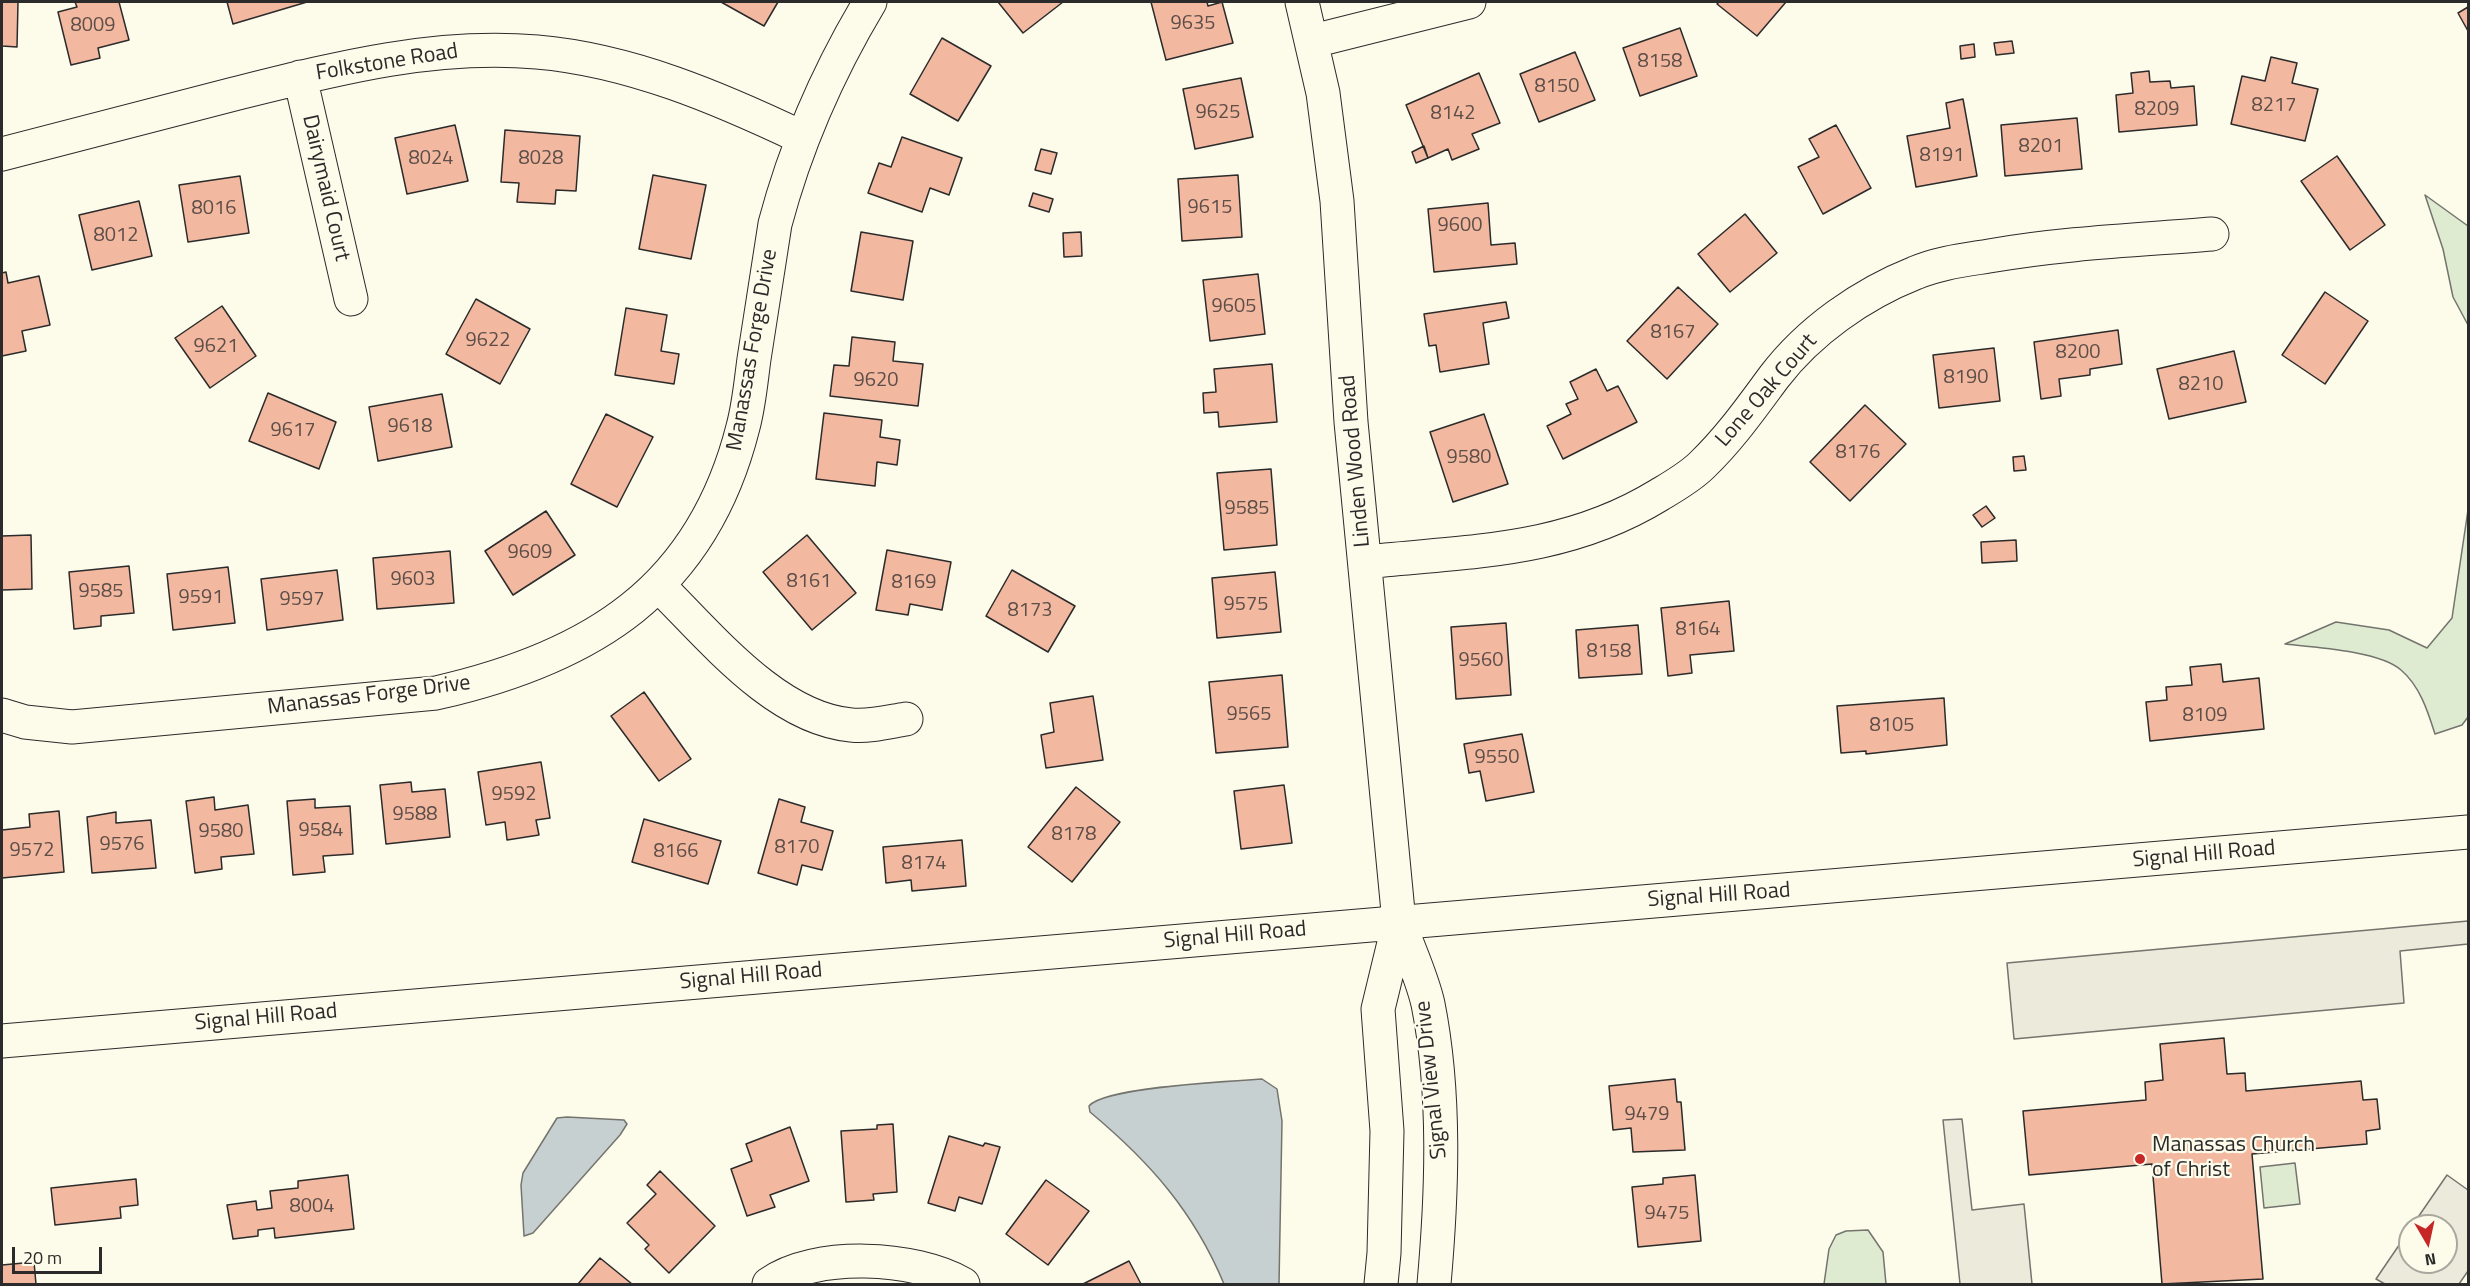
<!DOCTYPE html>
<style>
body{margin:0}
#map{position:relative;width:2470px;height:1286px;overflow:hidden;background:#fdfbea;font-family:"Titillium Web",sans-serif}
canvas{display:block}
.frame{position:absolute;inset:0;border:3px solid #2b2b2b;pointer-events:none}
.north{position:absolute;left:2398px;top:1214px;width:60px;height:60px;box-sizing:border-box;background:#fdfbea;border:2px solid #a9a89e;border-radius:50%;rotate:171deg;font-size:16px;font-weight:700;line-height:24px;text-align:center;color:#2b2b2b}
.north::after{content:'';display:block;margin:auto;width:21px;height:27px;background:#c62828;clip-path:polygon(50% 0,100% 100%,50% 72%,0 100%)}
.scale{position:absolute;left:12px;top:1247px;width:90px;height:27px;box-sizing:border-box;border:3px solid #2b2b2b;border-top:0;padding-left:8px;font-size:18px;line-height:21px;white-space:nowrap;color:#2b2b2b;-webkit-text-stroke:4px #fdfbea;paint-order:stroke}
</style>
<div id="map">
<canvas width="2470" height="1286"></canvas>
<div class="frame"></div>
<div class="north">N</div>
<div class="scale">20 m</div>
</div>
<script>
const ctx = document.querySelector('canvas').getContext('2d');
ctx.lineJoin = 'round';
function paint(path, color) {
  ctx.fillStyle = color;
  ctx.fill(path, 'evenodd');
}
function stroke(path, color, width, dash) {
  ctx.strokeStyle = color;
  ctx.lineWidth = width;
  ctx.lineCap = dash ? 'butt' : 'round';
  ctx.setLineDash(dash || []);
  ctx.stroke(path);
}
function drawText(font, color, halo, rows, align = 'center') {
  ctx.font = font + ' "Titillium Web",sans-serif';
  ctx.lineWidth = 4.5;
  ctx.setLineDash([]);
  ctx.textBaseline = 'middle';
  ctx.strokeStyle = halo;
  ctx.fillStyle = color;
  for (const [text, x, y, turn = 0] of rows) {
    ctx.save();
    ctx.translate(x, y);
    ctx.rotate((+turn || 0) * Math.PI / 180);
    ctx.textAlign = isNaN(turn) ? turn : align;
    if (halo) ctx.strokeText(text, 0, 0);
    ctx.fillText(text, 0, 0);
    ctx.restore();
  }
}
const green = new Path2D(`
 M 2425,195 L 2468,226 L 2468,325 L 2453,297 L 2443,249 Z
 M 2468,510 L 2468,717 L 2462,725 L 2435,734 C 2428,712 2420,686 2401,670 C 2380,651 2313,647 2285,644 L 2336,622 L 2389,630 L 2427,648 L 2452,618 Z
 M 2295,1163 L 2300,1204 L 2264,1208 L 2260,1167 Z
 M 1868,1230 L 1883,1252 L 1886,1284 L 1824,1284 L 1829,1249 L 1836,1235 L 1846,1231 Z`);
paint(green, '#deebd1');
stroke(green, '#74746e', 1.5);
const parking = new Path2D(`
 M 2468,921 L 2468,944 L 2400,951 L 2404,1003 L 2014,1039 L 2007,963 Z
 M 1962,1119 L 1972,1210 L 2024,1204 L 2032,1284 L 1960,1284 L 1943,1120 Z
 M 2447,1175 L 2468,1190 L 2468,1271 L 2459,1284 L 2385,1284 L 2376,1279 L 2410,1229 L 2410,1262 L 2446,1262 L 2446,1226 L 2412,1226 Z`);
paint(parking, '#eceadb');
stroke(parking, '#74746e', 1.5);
const water = new Path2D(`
 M 1262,1079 L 1277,1089 L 1282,1121 L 1279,1284 L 1224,1284 C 1194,1212 1150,1162 1090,1112 L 1089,1106 C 1104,1087 1232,1081 1262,1079 Z
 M 567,1117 L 624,1120 L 627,1124 L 620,1135 L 533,1233 L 524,1236 L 521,1185 L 523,1173 L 557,1118 Z`);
paint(water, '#c7d0d0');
stroke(water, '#74746e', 1.5);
const building = new Path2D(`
 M 2,2 L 18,2 L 17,47 L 2,46 Z
 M 75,2 L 119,2 L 129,40 L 98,48 L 100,58 L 71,65 L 58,12 L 77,7 Z
 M 227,2 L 307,2 L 233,24 Z
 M 721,2 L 778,2 L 764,26 Z
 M 998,2 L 1063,2 L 1023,33 Z
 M 1151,2 L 1207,2 L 1208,6 L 1222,2 L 1233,43 L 1166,60 Z
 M 1719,2 L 1786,2 L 1757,36 L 1717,4 Z
 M 2468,7 L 2468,31 L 2458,13 Z
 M 1680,28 L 1697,76 L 1640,96 L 1623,48 Z
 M 942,38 L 991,66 L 958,121 L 910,94 Z
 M 2012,41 L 2014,53 L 1996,55 L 1994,43 Z
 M 1974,44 L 1975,57 L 1961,59 L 1960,46 Z
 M 1575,52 L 1595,100 L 1539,122 L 1520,74 Z
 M 2271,57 L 2297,63 L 2292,83 L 2318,89 L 2305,141 L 2231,124 L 2242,76 L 2265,81 Z
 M 2149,71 L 2150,82 L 2170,81 L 2171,88 L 2194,86 L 2197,125 L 2119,132 L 2116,95 L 2133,93 L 2131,73 Z
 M 1479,73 L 1500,123 L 1472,134 L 1479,149 L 1452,160 L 1448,149 L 1428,158 L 1406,105 Z
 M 1241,78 L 1253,137 L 1195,149 L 1183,89 Z
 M 1963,99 L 1977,176 L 1916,187 L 1907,136 L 1950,128 L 1946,103 Z
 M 2077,118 L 2082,169 L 2005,176 L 2001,125 Z
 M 455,125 L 468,181 L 407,194 L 395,138 Z
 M 1836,125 L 1871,188 L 1823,214 L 1798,167 L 1819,157 L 1809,139 Z
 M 505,130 L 580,136 L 576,191 L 556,190 L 555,204 L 517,202 L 519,183 L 501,182 Z
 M 902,137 L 962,158 L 949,195 L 930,188 L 922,212 L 868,193 L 879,163 L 891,167 Z
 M 1424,146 L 1428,158 L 1416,163 L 1412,152 Z
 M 1041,149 L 1057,153 L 1051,174 L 1035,170 Z
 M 2337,156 L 2385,225 L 2350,250 L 2301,181 Z
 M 653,175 L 706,185 L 691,259 L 639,249 Z
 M 1238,175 L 1242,237 L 1182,241 L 1178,179 Z
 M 240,176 L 249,233 L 188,242 L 179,185 Z
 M 1033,193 L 1053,199 L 1049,212 L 1029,206 Z
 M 139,201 L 152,256 L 92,270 L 79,215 Z
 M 1488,203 L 1491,245 L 1515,243 L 1517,264 L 1434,272 L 1428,209 Z
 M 1745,214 L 1777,253 L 1730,292 L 1698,254 Z
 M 861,232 L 913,241 L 903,300 L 851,291 Z
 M 1081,232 L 1082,256 L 1064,257 L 1063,233 Z
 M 6,272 L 8,283 L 39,276 L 50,325 L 22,331 L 26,351 L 2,356 L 2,273 Z
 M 1258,274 L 1265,334 L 1210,341 L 1203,280 Z
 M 1678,287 L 1718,324 L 1667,379 L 1627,341 Z
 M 2325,292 L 2368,321 L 2325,384 L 2282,355 Z
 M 476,299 L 530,329 L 500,384 L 446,354 Z
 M 1506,302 L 1509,318 L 1483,323 L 1489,364 L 1440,372 L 1436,345 L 1429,346 L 1424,314 Z
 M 222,306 L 256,356 L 210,388 L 175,338 Z
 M 626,308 L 667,315 L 661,351 L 679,354 L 674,384 L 615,375 Z
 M 2118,330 L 2122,364 L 2090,369 L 2090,375 L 2059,379 L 2061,396 L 2041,399 L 2034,342 Z
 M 852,337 L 895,342 L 893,361 L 923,364 L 918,406 L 830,396 L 834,365 L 849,366 Z
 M 1994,348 L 2000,401 L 1939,408 L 1933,355 Z
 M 2234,351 L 2246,402 L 2169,419 L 2157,369 Z
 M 1272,364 L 1277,422 L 1219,427 L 1218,412 L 1204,413 L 1203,393 L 1216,392 L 1214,369 Z
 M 1596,369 L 1607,391 L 1618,386 L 1637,422 L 1563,459 L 1547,426 L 1571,414 L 1566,404 L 1578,399 L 1570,382 Z
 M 268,393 L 336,422 L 319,469 L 249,441 Z
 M 442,394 L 452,447 L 378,461 L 369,407 Z
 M 1865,405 L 1906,444 L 1850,501 L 1810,462 Z
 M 824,413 L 882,420 L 880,437 L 900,440 L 897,465 L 877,462 L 875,486 L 816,479 Z
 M 606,414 L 653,437 L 617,507 L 571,484 Z
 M 1484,414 L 1508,484 L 1453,502 L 1430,432 Z
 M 2024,456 L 2026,470 L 2014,471 L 2013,457 Z
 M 1271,469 L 1277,545 L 1224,550 L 1217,473 Z
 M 1986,506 L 1995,518 L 1982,527 L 1973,515 Z
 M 546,511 L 575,555 L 513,595 L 485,551 Z
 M 31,535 L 32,589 L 2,590 L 2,536 Z
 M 807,535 L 856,593 L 812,630 L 763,572 Z
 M 2016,540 L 2017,561 L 1982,563 L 1981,542 Z
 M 887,550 L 951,562 L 942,610 L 910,604 L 908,615 L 876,610 Z
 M 450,551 L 454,603 L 377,609 L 373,558 Z
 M 129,566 L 134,613 L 101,616 L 101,626 L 74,629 L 69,572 Z
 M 228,567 L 235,623 L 173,630 L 167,574 Z
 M 337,570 L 343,620 L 267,630 L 261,579 Z
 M 1012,570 L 1075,606 L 1048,652 L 986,616 Z
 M 1275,572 L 1281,632 L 1217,638 L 1212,578 Z
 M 1729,601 L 1734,651 L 1690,655 L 1692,673 L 1668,676 L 1661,608 Z
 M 1506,623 L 1511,695 L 1456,699 L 1451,627 Z
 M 1638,625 L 1642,674 L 1579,678 L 1576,630 Z
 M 2221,664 L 2223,682 L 2259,678 L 2264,729 L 2150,741 L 2146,702 L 2167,700 L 2166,687 L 2192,685 L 2190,667 Z
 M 1282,675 L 1288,747 L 1216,753 L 1209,682 Z
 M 644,692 L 691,759 L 659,781 L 611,716 Z
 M 1093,696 L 1103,760 L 1046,768 L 1041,735 L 1054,732 L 1050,703 Z
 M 1944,698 L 1947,745 L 1866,754 L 1866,751 L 1841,753 L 1837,706 Z
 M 1522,734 L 1534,792 L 1486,801 L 1480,771 L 1469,773 L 1464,744 Z
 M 541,762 L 550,818 L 536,820 L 539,835 L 507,840 L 505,822 L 486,825 L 478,772 Z
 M 411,782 L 412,792 L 445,789 L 450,837 L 386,844 L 380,785 Z
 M 1284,785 L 1292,843 L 1241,849 L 1234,791 Z
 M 1076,787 L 1120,822 L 1072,882 L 1028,847 Z
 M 214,797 L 215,810 L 248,805 L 254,854 L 221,857 L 222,869 L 195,873 L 186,801 Z
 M 315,799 L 315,808 L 350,806 L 353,854 L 323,856 L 325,872 L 293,875 L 287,801 Z
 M 779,799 L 805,807 L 801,822 L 833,831 L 822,870 L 802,865 L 797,885 L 758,873 Z
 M 59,811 L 64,872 L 2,878 L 2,830 L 30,827 L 29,814 Z
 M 116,812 L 116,823 L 151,820 L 156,868 L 92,873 L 87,817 Z
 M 644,819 L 721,841 L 708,884 L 632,862 Z
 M 962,840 L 966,886 L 912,891 L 911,880 L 886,883 L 883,847 Z
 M 2224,1038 L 2227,1074 L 2245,1073 L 2246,1091 L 2361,1081 L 2363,1100 L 2377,1099 L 2380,1129 L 2366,1131 L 2367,1144 L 2252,1154 L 2263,1279 L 2162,1284 L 2152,1164 L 2029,1175 L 2023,1111 L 2146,1100 L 2145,1082 L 2163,1080 L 2160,1044 Z
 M 1675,1079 L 1677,1102 L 1681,1102 L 1685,1150 L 1633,1152 L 1631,1128 L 1613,1130 L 1609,1086 Z
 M 893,1124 L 897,1192 L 873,1194 L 874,1200 L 846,1202 L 841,1131 L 877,1129 L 877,1125 Z
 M 790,1127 L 809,1181 L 770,1195 L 775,1207 L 747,1216 L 731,1169 L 752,1161 L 746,1144 Z
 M 949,1136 L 983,1146 L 985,1143 L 1000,1147 L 982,1204 L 959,1197 L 955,1211 L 928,1203 Z
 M 660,1171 L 715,1226 L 669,1273 L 645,1249 L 649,1245 L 627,1223 L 656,1194 L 647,1185 Z
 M 348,1175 L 354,1229 L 275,1238 L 274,1228 L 258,1230 L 258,1236 L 233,1239 L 227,1205 L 256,1201 L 257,1210 L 272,1208 L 270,1191 L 298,1188 L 298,1181 Z
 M 1695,1175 L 1701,1241 L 1638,1247 L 1632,1187 L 1663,1184 L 1663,1178 Z
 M 136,1179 L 138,1205 L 120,1207 L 121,1218 L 55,1225 L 51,1188 Z
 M 1046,1180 L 1089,1211 L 1048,1265 L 1006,1234 Z
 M 600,1258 L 632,1284 L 578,1284 Z
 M 1129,1261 L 1141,1284 L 1083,1284 Z
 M 34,1262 L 36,1284 L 2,1284 L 2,1265 Z`);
paint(building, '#f2b8a0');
stroke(building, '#2b2b2b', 1.5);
const minor = new Path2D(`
 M 1302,2 L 1323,93 L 1337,201 L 1351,422 L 1399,922
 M 1313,41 L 1469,2
 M 300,77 L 351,299
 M 2,154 C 79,134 156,114 234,94 C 334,69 433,43 537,52 C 630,60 719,98 803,138
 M 1365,562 C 1471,551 1566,552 1659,495 C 1674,486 1690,477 1702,465 C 1730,438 1751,408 1774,377 C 1809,331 1862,294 1915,273 C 1938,263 1964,260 1989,256 C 2063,243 2138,240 2212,234
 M 658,585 C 710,636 775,718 851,725 C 869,727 888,722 906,719
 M 2,715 L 25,722 L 72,727 L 436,693 C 591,658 702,590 743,427 C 749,405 751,381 754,359 C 761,314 768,269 775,224 C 796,145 828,72 870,2
 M 769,1284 C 815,1251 915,1256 963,1284`);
const major = new Path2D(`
 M 1399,922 C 1408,948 1422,977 1428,1004 C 1446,1094 1442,1194 1434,1284
 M 2,1041 L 2468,832
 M 1381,1284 L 1384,1253 L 1387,1131 L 1378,1009 L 1399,922`);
stroke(minor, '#2b2b2b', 35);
stroke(major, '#2b2b2b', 35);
stroke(minor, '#fdfbea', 33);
stroke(major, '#fdfbea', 33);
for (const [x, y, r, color] of [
 [2140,1159,6,"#c62828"]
]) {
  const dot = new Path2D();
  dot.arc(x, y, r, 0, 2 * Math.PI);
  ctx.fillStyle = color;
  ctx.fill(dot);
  stroke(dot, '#fdfbea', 2);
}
drawText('20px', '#5d4e48', null, [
 ["9635",1193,24],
 ["8009",93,26],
 ["8158",1660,62],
 ["8150",1557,87],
 ["8217",2274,106],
 ["8209",2157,110],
 ["9625",1218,113],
 ["8142",1453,114],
 ["8201",2041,147],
 ["8191",1942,156],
 ["8024",431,159],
 ["8028",541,159],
 ["9615",1210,208],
 ["8016",214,209],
 ["9600",1460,226],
 ["8012",116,236],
 ["9605",1234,307],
 ["8167",1673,333],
 ["9622",488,341],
 ["9621",216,347],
 ["8200",2078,353],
 ["8190",1966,378],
 ["9620",876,381],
 ["8210",2201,385],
 ["9618",410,427],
 ["9617",293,431],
 ["8176",1858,453],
 ["9580",1469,458],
 ["9585",1247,509],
 ["9609",530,553],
 ["9603",413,580],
 ["8161",809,582],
 ["8169",914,583],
 ["9585",101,592],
 ["9591",201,598],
 ["9597",302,600],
 ["9575",1246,605],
 ["8173",1030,611],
 ["8164",1698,630],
 ["8158",1609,652],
 ["9560",1481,661],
 ["9565",1249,715],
 ["8109",2205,716],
 ["8105",1892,726],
 ["9550",1497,758],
 ["9592",514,795],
 ["9588",415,815],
 ["9584",321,831],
 ["9580",221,832],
 ["8178",1074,835],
 ["9576",122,845],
 ["8170",797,848],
 ["9572",32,851],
 ["8166",676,852],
 ["8174",924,864],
 ["9479",1647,1115],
 ["8004",312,1207],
 ["9475",1667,1214]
]);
drawText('22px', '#2b2b2b', '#fdfbea', [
 ["Folkstone Road",387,63,-9],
 ["Dairymaid Court",325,188,77],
 ["Manassas Forge Drive",753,350,-80],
 ["Lone Oak Court",1767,391,-49],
 ["Linden Wood Road",1356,461,-95],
 ["Manassas Forge Drive",369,696,-7],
 ["Signal Hill Road",2204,855,-5],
 ["Signal Hill Road",1719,896,-4],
 ["Signal Hill Road",1235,936,-5],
 ["Signal Hill Road",751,977,-5],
 ["Signal Hill Road",266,1018,-5],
 ["Signal View Drive",1432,1080,-96]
]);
drawText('22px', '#2b2b2b', '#fdfbea', [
 ["Manassas Church",2152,1146],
 ["of Christ",2152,1171]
], 'left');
</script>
